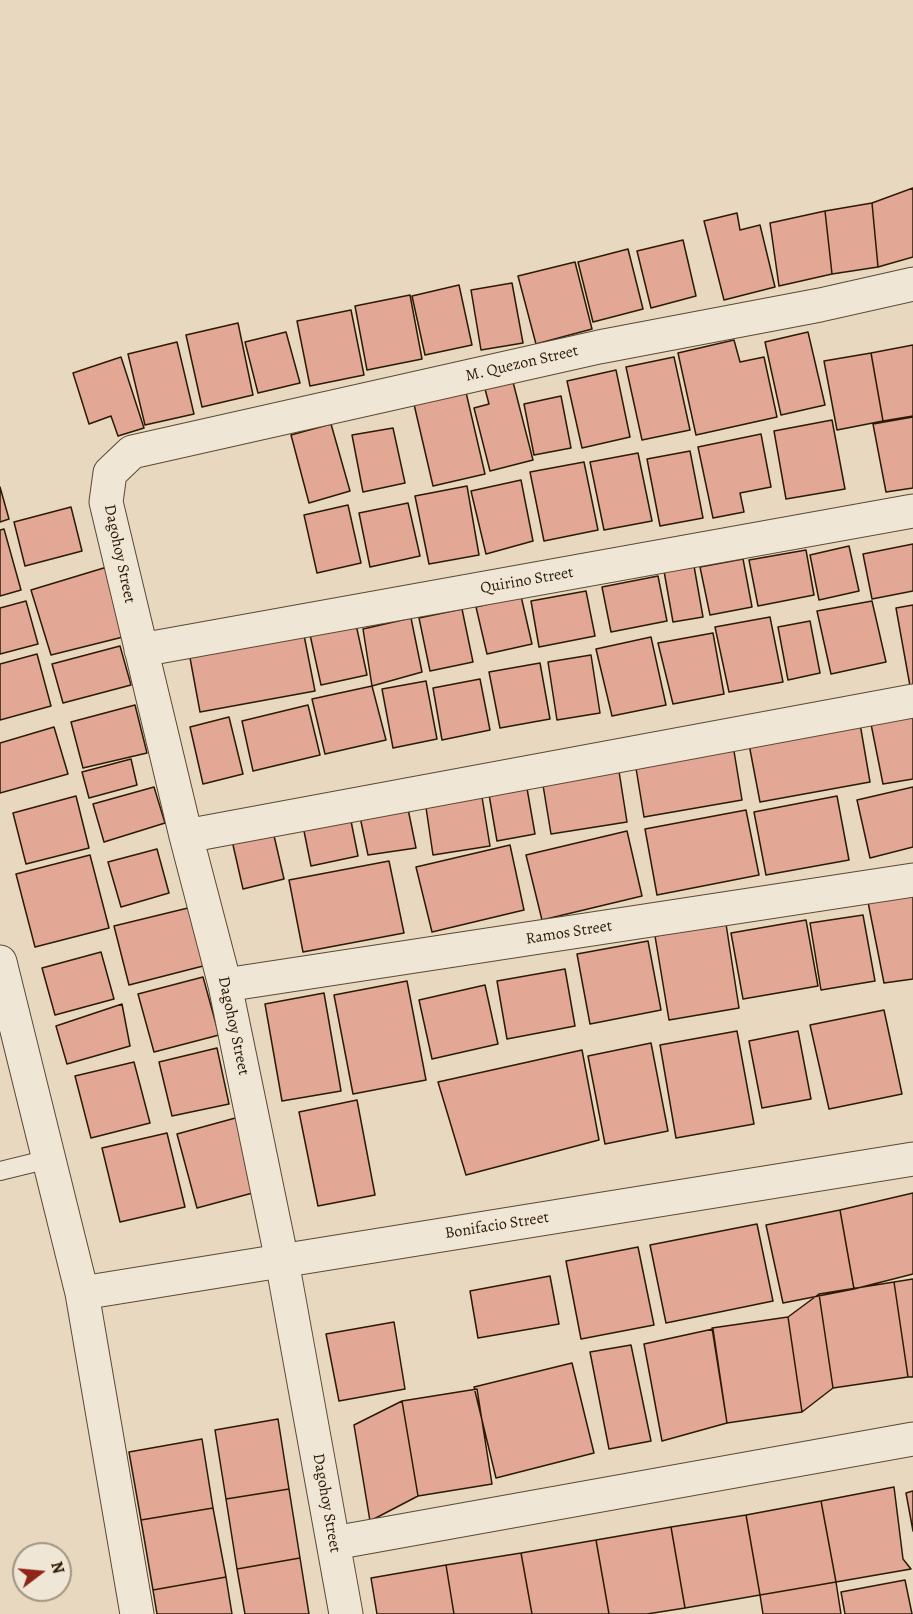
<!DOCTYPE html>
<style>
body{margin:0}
#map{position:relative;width:913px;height:1614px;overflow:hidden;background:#e7d8bf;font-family:Alegreya,serif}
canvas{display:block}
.north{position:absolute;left:12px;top:1542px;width:60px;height:60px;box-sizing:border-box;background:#efe6d5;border:2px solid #a19481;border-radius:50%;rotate:74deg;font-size:16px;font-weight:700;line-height:24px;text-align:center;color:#2b1a04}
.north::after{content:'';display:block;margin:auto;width:21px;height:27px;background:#8f2418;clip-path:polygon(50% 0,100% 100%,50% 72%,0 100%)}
</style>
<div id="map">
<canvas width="913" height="1614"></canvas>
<div class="north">N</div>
</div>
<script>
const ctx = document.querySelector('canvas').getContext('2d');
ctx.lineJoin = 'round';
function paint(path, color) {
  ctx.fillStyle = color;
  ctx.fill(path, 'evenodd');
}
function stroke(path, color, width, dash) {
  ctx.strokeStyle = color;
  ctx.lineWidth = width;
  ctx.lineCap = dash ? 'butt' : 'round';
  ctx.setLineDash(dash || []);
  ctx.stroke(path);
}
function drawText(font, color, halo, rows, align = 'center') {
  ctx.font = font + ' Alegreya,serif';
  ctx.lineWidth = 4.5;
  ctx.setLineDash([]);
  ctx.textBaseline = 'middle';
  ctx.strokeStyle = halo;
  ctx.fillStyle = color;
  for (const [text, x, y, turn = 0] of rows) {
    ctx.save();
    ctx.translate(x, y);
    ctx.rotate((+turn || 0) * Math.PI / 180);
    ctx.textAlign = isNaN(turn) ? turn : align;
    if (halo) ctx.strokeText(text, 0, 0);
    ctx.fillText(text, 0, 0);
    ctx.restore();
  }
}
const building = new Path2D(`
 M 913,188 L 913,257 L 878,267 L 872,203 Z
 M 872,203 L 878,267 L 832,274 L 825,211 Z
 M 825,211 L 832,274 L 779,286 L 770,223 Z
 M 737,213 L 740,230 L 760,225 L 775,287 L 724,300 L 704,221 Z
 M 683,240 L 696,296 L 651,308 L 637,251 Z
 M 628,249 L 643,309 L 593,322 L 578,262 Z
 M 575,262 L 592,329 L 536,344 L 518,276 Z
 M 512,283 L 523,343 L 481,350 L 471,290 Z
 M 459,285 L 472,345 L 425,355 L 412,296 Z
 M 410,295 L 422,359 L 367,370 L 355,306 Z
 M 351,310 L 364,375 L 310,386 L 297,321 Z
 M 238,323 L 253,395 L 202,407 L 186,335 Z
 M 286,332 L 300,383 L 258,393 L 245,342 Z
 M 808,332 L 825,405 L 781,415 L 765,342 Z
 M 734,340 L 740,362 L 764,357 L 777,417 L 696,435 L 678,353 Z
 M 177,342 L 194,414 L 145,425 L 128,354 Z
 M 913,345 L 913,416 L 883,421 L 871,353 Z
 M 871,353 L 883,421 L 837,430 L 824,361 Z
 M 121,357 L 144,428 L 118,436 L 111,416 L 89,424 L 73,373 Z
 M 674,357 L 690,430 L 642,440 L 626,367 Z
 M 616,370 L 630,437 L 582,448 L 567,381 Z
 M 513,382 L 533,460 L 490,471 L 474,408 L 489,404 L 485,389 Z
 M 465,388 L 485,474 L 433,486 L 413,400 Z
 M 561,396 L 571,448 L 534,455 L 524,404 Z
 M 913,417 L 913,488 L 886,492 L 873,424 Z
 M 832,420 L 845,489 L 786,499 L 774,431 Z
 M 331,424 L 350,491 L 309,503 L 291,435 Z
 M 393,428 L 405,483 L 363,492 L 352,435 Z
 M 761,434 L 771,487 L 740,493 L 744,512 L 713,518 L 698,447 Z
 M 690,451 L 703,518 L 660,526 L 647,459 Z
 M 638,453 L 652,521 L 604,530 L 590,462 Z
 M 584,462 L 598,530 L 544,541 L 530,472 Z
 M 521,480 L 533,541 L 486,554 L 471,491 Z
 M 467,486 L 479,555 L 429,564 L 415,496 Z
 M 0,487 L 9,519 L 0,522 Z
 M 408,503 L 420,556 L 370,567 L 359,513 Z
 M 348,505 L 361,563 L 317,573 L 304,515 Z
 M 71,507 L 82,551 L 25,566 L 14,522 Z
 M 4,529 L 21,590 L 0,596 L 0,530 Z
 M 913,544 L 913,591 L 872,599 L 863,554 Z
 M 849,546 L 859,591 L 819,600 L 810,555 Z
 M 806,550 L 814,595 L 758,606 L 749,560 Z
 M 743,559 L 752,607 L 710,615 L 700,567 Z
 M 694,566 L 703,617 L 673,622 L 664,571 Z
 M 107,567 L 123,637 L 51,655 L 31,590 Z
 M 658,576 L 667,621 L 611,632 L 602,587 Z
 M 586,591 L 595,636 L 539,647 L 531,601 Z
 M 521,596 L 532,644 L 487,654 L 476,607 Z
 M 26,601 L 38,644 L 0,654 L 0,608 Z
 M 872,601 L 886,662 L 831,674 L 817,611 Z
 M 913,605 L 913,686 L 910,686 L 896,608 Z
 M 462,609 L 473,662 L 430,671 L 419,618 Z
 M 770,617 L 783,682 L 729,692 L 715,627 Z
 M 411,618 L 422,672 L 372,686 L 363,629 Z
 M 355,620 L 367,675 L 321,685 L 309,630 Z
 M 810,621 L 820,673 L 788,680 L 778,627 Z
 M 302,625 L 315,691 L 200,712 L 188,647 Z
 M 713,633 L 724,694 L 673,704 L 658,643 Z
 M 651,637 L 666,705 L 612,716 L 596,649 Z
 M 120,646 L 131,685 L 63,703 L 52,664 Z
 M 37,654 L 51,706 L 0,720 L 0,664 Z
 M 591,655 L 600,713 L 557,720 L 548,662 Z
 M 540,663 L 550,719 L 500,728 L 489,672 Z
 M 480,679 L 490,730 L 442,740 L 433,688 Z
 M 426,681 L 437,739 L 393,748 L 382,689 Z
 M 372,686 L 386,740 L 325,754 L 312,699 Z
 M 135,705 L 147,753 L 83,768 L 71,722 Z
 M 308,705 L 320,755 L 253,771 L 242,721 Z
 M 913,705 L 913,779 L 883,784 L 869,714 Z
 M 229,717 L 243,774 L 203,784 L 190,727 Z
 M 859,718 L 870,782 L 760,802 L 748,739 Z
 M 54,727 L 68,774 L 0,793 L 0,743 Z
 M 732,739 L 742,800 L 644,817 L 634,756 Z
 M 131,759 L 137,785 L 89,798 L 82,772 Z
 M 618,765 L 627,822 L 551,834 L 542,779 Z
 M 525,777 L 535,834 L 497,841 L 487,783 Z
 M 480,785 L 490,846 L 433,855 L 424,794 Z
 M 154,787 L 165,823 L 104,842 L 93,804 Z
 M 913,787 L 913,847 L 870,858 L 857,800 Z
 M 76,796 L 89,848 L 26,864 L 13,813 Z
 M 837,796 L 849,860 L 766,875 L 754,812 Z
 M 407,804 L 416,848 L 368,855 L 359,812 Z
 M 348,806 L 358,856 L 311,866 L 301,816 Z
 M 746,810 L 759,875 L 657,895 L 645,829 Z
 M 272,827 L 284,879 L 243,889 L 231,836 Z
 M 627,831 L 642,896 L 542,920 L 526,855 Z
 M 510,845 L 524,910 L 432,932 L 416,867 Z
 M 157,849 L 169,893 L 121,907 L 108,862 Z
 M 90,855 L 109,928 L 35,947 L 16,874 Z
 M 389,861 L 404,933 L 303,952 L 289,880 Z
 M 913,889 L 913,979 L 884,983 L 867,897 Z
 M 192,907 L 207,965 L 129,985 L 114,926 Z
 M 863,915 L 875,981 L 821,990 L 810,923 Z
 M 806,920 L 818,986 L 743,999 L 731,933 Z
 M 726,924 L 739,1008 L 669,1020 L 655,936 Z
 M 648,941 L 661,1010 L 590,1024 L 577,954 Z
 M 101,952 L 114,999 L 55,1015 L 42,968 Z
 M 565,969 L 575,1026 L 507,1039 L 497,981 Z
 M 203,977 L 219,1035 L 154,1052 L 138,994 Z
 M 407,981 L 426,1080 L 353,1094 L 334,995 Z
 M 485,985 L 498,1044 L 432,1059 L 419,1000 Z
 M 324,993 L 341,1091 L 282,1101 L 265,1004 Z
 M 122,1004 L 130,1046 L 67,1064 L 56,1026 Z
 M 884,1010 L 902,1094 L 829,1109 L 810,1025 Z
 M 737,1031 L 754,1124 L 676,1138 L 660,1045 Z
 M 798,1031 L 811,1099 L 762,1108 L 749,1041 Z
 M 651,1043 L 668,1131 L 605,1144 L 588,1056 Z
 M 217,1048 L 229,1104 L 172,1116 L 159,1062 Z
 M 582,1050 L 599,1140 L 466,1175 L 438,1082 Z
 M 134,1062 L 150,1123 L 91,1138 L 75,1076 Z
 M 357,1100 L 375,1195 L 318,1206 L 299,1112 Z
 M 239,1117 L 260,1191 L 197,1208 L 177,1134 Z
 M 167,1133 L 185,1207 L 120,1222 L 102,1148 Z
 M 913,1193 L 913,1274 L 854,1289 L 840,1210 Z
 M 840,1210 L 854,1289 L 783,1303 L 766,1225 Z
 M 757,1224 L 773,1301 L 666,1323 L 650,1245 Z
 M 638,1247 L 654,1325 L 581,1339 L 566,1261 Z
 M 550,1276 L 559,1324 L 478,1338 L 470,1291 Z
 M 913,1279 L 913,1377 L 908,1377 L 894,1282 Z
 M 894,1282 L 908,1377 L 833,1388 L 819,1294 Z
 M 819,1294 L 833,1388 L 802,1412 L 788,1317 Z
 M 788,1317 L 802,1412 L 727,1423 L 712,1328 Z
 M 394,1322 L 405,1389 L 339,1401 L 326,1334 Z
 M 713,1329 L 727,1423 L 662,1441 L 644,1344 Z
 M 631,1345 L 651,1441 L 609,1449 L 590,1352 Z
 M 572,1363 L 594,1453 L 496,1478 L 474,1387 Z
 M 477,1389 L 492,1484 L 418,1496 L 402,1401 Z
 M 402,1401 L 418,1496 L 370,1521 L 354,1425 Z
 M 278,1419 L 289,1489 L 226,1499 L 215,1430 Z
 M 202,1439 L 213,1508 L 141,1520 L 129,1452 Z
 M 894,1487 L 903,1559 L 911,1569 L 836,1582 L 821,1501 Z
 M 289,1489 L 300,1558 L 237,1569 L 226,1499 Z
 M 913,1491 L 913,1531 L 906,1493 Z
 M 821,1501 L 836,1582 L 760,1595 L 746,1515 Z
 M 213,1508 L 226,1577 L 153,1590 L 141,1520 Z
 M 746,1515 L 760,1595 L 685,1608 L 671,1527 Z
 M 671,1527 L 685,1608 L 647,1614 L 609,1614 L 596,1540 Z
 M 596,1540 L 609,1614 L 532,1614 L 521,1553 Z
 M 521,1553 L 532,1614 L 454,1614 L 446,1565 Z
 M 300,1558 L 309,1614 L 245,1614 L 237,1569 Z
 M 446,1565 L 454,1614 L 377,1614 L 371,1578 Z
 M 226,1577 L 232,1614 L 157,1614 L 153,1590 Z
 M 905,1580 L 912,1614 L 845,1614 L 841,1592 Z
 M 836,1582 L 841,1614 L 763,1614 L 760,1595 Z`);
paint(building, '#e3a895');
stroke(building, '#2b1a04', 1.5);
const lane = new Path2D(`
 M 0,1171 L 49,1159`);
const street = new Path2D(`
 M 141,650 L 913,511
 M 186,836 L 913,701
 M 0,962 L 82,1293 L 137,1614
 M 225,985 L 913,880
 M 82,1293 L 913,1159
 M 334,1543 L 913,1439
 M 346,1614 L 282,1261 L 225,985 L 186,836 L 106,502 L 110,473 L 132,452 L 599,347 L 820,305 L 913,284`);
stroke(lane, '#5a4a33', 20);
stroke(street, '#5a4a33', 35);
stroke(lane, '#efe6d5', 18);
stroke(street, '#efe6d5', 33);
drawText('16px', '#2b1a04', '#efe6d5', [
 ["M. Quezon Street",522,364,-13],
 ["Dagohoy Street",119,554,78],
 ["Quirino Street",527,581,-10],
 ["Ramos Street",569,933,-9],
 ["Dagohoy Street",233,1026,78],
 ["Bonifacio Street",497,1226,-9],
 ["Dagohoy Street",326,1503,80]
]);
</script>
